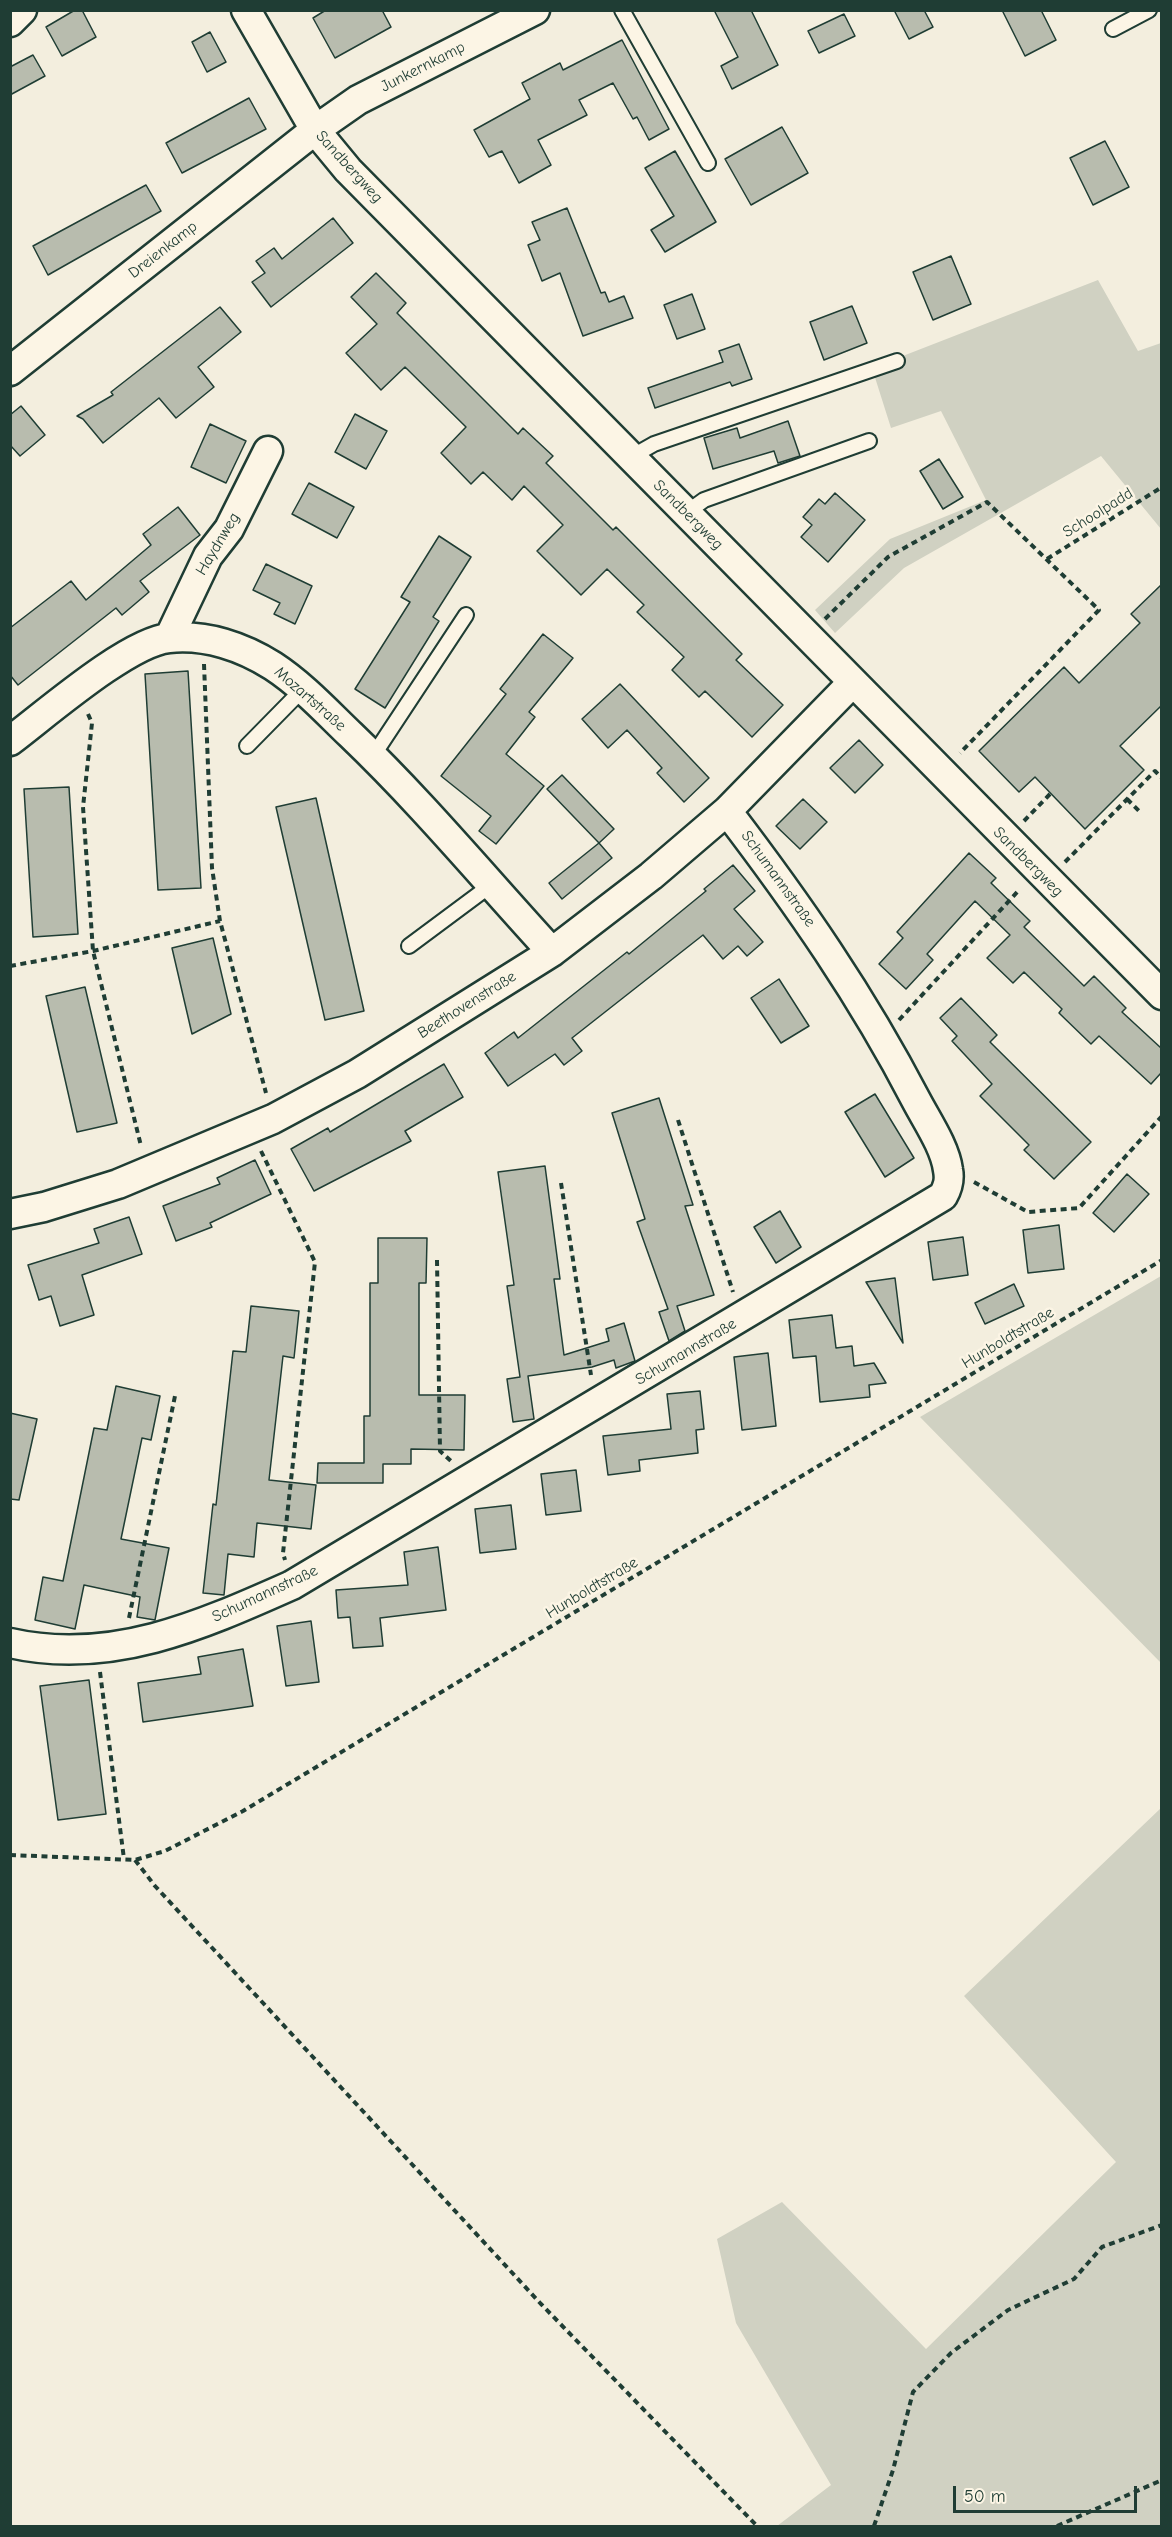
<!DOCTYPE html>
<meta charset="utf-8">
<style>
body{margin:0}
#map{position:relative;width:1172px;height:2537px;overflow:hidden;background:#f3eede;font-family:"Comic Neue",sans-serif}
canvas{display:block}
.frame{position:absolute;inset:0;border:12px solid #1f3d34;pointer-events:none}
.scale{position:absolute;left:953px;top:2486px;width:184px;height:27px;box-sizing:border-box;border:3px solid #1f3d34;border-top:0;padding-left:8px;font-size:18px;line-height:21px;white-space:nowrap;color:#1f3d34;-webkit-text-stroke:4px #fcf5e5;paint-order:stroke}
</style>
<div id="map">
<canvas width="1172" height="2537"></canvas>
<div class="frame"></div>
<div class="scale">50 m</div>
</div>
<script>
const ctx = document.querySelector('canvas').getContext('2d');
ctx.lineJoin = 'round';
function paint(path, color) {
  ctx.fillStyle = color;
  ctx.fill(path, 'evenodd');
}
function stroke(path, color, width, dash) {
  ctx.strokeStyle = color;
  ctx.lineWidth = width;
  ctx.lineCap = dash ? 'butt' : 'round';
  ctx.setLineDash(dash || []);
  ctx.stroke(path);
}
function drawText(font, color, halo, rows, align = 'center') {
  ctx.font = font + ' "Comic Neue",sans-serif';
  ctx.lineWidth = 5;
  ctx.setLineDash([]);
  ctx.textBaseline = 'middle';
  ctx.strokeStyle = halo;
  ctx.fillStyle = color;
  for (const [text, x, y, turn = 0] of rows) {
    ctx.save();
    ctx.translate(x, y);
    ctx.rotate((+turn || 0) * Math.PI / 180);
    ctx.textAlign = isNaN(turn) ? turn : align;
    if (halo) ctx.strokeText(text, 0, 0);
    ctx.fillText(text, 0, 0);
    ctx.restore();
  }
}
paint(new Path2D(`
 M 1098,280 L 1138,351 L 1161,343 L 1161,529 L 1101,456 L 904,568 L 835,633 L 815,610 L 890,539 L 986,500 L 941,411 L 891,428 L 872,368 Z
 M 1161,1276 L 1161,1663 L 920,1417 Z
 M 1161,1808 L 1161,2526 L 777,2526 L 831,2485 L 736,2323 L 717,2239 L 782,2202 L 926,2349 L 1116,2162 L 964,1996 Z`), '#d0d1c2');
const building = new Path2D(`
 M 75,10 L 82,10 L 96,37 L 62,56 L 46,27 Z
 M 326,10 L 382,10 L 391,27 L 335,58 L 313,18 Z
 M 714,10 L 751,10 L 778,65 L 732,89 L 721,66 L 738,57 Z
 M 894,10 L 924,10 L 933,27 L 909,39 Z
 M 1002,10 L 1041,10 L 1056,40 L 1025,56 Z
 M 844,14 L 855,36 L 819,53 L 808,31 Z
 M 210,32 L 226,62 L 207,72 L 192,42 Z
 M 622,40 L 669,129 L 649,140 L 637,117 L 633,119 L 613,83 L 579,100 L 587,115 L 538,140 L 551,165 L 519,183 L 502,151 L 489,157 L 474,130 L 530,99 L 522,83 L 560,63 L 563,70 Z
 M 33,55 L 45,76 L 10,95 L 10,67 Z
 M 249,98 L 266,129 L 182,173 L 166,143 Z
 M 782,127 L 808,173 L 751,205 L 725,159 Z
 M 1105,141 L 1129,187 L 1093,205 L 1070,158 Z
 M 675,151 L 716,222 L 665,252 L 651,230 L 674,216 L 645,168 Z
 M 146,185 L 161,211 L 48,275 L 33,246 Z
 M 567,208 L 601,293 L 605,292 L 609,302 L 624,296 L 633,318 L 583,336 L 560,273 L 542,281 L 528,245 L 540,240 L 532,222 Z
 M 333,218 L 353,243 L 271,307 L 252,282 L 265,273 L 256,261 L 274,248 L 282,259 Z
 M 951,256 L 971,304 L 933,320 L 913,272 Z
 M 376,273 L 406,303 L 397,313 L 518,434 L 523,428 L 553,456 L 546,463 L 613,530 L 616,527 L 742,654 L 736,660 L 783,705 L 752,737 L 705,691 L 699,697 L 672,670 L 684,657 L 637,612 L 644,605 L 607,569 L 581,595 L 537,551 L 563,525 L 524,486 L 512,500 L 483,472 L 471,484 L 441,453 L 466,427 L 405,367 L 381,390 L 346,353 L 377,324 L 351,297 Z
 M 692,294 L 705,329 L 677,339 L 664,305 Z
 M 852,306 L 867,343 L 824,360 L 810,322 Z
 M 220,307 L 241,332 L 198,367 L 214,387 L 176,418 L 159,398 L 103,443 L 83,419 L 77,416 L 113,395 L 111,392 Z
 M 739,344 L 752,379 L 732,386 L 730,382 L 655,408 L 648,388 L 723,362 L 719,351 Z
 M 21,406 L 45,435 L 20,456 L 10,445 L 10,415 Z
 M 355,414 L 387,431 L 366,469 L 335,452 Z
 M 788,421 L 800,456 L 778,463 L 774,451 L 713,469 L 704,438 L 737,428 L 740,438 Z
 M 210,424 L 246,441 L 226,483 L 191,467 Z
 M 939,459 L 963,497 L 943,509 L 920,471 Z
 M 309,483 L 354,507 L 337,538 L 292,514 Z
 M 835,493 L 865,520 L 828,562 L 801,537 L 812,525 L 803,517 L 819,499 L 825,504 Z
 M 178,507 L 200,535 L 140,581 L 149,592 L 122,615 L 116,608 L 18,685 L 10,675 L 10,628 L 71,581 L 86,600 L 151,545 L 143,534 Z
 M 439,536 L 471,557 L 433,617 L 439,621 L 385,708 L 355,689 L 410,602 L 401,597 Z
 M 266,564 L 312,586 L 295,624 L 274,614 L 280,603 L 253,590 Z
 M 1161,585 L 1161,706 L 1120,746 L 1144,770 L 1085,829 L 1035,777 L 1019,792 L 979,751 L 1064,667 L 1079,683 L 1140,623 L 1131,614 Z
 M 543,634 L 573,658 L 529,712 L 535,717 L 506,754 L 544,786 L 496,844 L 479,831 L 491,816 L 441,776 L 506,694 L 500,689 Z
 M 188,671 L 201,888 L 158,890 L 145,674 Z
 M 620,684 L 709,778 L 684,802 L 657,773 L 662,768 L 627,730 L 608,748 L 582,719 Z
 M 859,740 L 883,765 L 855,793 L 830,768 Z
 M 562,775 L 614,829 L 599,843 L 547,789 Z
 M 69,787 L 78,934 L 33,937 L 24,789 Z
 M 316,798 L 364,1011 L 325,1020 L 276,807 Z
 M 803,799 L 827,822 L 800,849 L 776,826 Z
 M 599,843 L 612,858 L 562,899 L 549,883 Z
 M 969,853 L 996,878 L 991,883 L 1030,921 L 1024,927 L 1084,986 L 1094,976 L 1126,1008 L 1122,1012 L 1161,1048 L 1161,1073 L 1151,1084 L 1099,1036 L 1091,1044 L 1059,1013 L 1062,1009 L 1024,972 L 1013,983 L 987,958 L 1010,935 L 975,901 L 927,954 L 933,960 L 906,989 L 879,964 L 903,938 L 897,932 Z
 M 733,865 L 755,891 L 734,909 L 763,942 L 747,956 L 738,946 L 723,959 L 703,935 L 572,1038 L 582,1051 L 564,1065 L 555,1054 L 508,1086 L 485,1053 L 514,1032 L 518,1038 L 627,952 L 629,954 L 706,891 L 704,889 Z
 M 213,938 L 231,1014 L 192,1034 L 172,948 Z
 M 779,979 L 809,1026 L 781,1043 L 751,998 Z
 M 85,987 L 117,1123 L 77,1132 L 46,996 Z
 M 961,998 L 997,1035 L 990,1042 L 1091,1142 L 1054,1179 L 1024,1150 L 1029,1145 L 980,1096 L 992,1084 L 952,1041 L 957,1036 L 940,1018 Z
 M 444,1064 L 463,1097 L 405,1131 L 411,1141 L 314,1191 L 291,1149 L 328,1128 L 330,1132 Z
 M 875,1094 L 914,1158 L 885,1177 L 845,1112 Z
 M 659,1098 L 693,1205 L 685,1206 L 714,1295 L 677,1306 L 685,1331 L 669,1341 L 659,1312 L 668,1309 L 637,1222 L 645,1219 L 612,1113 Z
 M 255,1160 L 271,1194 L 210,1223 L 212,1227 L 176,1241 L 163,1206 L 220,1184 L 217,1178 Z
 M 545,1166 L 560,1279 L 554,1279 L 564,1355 L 609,1341 L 606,1329 L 624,1323 L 635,1361 L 616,1368 L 614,1360 L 592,1367 L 528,1376 L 534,1419 L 513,1422 L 507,1379 L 520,1377 L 507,1286 L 514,1285 L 498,1172 Z
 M 1127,1174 L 1149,1194 L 1114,1232 L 1093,1213 Z
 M 780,1211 L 801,1247 L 776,1263 L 754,1227 Z
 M 129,1217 L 142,1254 L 82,1275 L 94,1315 L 60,1326 L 51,1296 L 39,1300 L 28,1265 L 99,1243 L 94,1229 Z
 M 1059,1225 L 1064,1269 L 1028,1273 L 1023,1230 Z
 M 963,1237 L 968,1275 L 933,1280 L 928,1242 Z
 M 378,1238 L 427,1238 L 426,1283 L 419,1283 L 419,1395 L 465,1395 L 464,1450 L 411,1449 L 411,1464 L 383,1464 L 383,1483 L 317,1483 L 318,1463 L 364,1463 L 364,1416 L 370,1416 L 370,1283 L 378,1283 Z
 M 895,1278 L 903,1343 L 866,1282 Z
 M 1014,1284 L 1024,1306 L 985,1324 L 975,1303 Z
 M 251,1306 L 299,1311 L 294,1358 L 283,1356 L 269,1480 L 316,1485 L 311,1529 L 257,1523 L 254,1557 L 228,1554 L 224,1595 L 203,1593 L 213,1504 L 216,1505 L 233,1351 L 246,1352 Z
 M 832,1315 L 836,1348 L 852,1346 L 854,1366 L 874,1363 L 886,1383 L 869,1385 L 870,1397 L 820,1402 L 816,1356 L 793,1358 L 789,1320 Z
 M 768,1353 L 776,1426 L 742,1430 L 734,1357 Z
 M 116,1386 L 160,1396 L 151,1440 L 142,1438 L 121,1539 L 169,1548 L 155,1620 L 137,1617 L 140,1597 L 84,1585 L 75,1629 L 35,1620 L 43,1577 L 63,1581 L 94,1428 L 107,1430 Z
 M 700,1391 L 704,1429 L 696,1430 L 698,1453 L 639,1460 L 640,1471 L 608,1475 L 603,1436 L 671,1429 L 667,1394 Z
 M 10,1413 L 37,1419 L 19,1500 L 10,1499 Z
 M 576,1470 L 581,1511 L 546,1515 L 541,1474 Z
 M 511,1505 L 516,1549 L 480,1553 L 475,1509 Z
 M 438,1547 L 446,1610 L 380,1618 L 383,1646 L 353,1648 L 350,1617 L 338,1618 L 336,1590 L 408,1585 L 404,1552 Z
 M 311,1621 L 319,1682 L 286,1686 L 277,1626 Z
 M 243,1649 L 253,1706 L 143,1722 L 138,1683 L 201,1674 L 198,1657 Z
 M 89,1680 L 106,1814 L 58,1820 L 40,1686 Z`);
paint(building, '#b8bcae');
stroke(building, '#1f3d34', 1.5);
const service = new Path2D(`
 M 622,10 L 708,163
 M 1113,29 L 1149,10
 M 631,457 L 654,444 L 897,361
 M 686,513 L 704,500 L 869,441
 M 247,746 L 303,689
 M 373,756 L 466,615
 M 409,946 L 491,885`);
const minor = new Path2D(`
 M 246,10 L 315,130 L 348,170 L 1162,995
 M 10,22 L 22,10
 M 10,371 L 315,130 L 358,100 L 535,10
 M 169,638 L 208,556 L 229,529 L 268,451
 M 10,741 C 46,714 128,642 169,638 C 206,634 243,647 273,666 C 302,685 326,711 351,735 C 422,803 485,879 552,952
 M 10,1214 L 44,1207 L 118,1184 L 273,1119 L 357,1074 L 552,952 L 651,876 L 727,811 L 853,682
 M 10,1643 C 111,1666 202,1625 292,1585 L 943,1196 C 948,1187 950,1180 948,1170 C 945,1147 927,1121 916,1100 C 862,996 798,904 727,811`);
stroke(service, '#1f3d34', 18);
stroke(minor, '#1f3d34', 33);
stroke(new Path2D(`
 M 1047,559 L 1162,487
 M 825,619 L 888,557 L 987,502 L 1099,610 L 960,753
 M 204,664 L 212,868 L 220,921 L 266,1093
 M 88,714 L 92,723 L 83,807 L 93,951 L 141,1146
 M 1127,799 L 1140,812
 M 1024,821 L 1051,793
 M 1065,862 L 1155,771 L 1162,778
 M 10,966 L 93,951 L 220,921
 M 899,1020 L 1020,889
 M 678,1120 L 733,1292
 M 261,1151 L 315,1262 L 283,1553 L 285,1560
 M 974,1182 L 1028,1212 L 1079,1208 L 1162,1116
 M 561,1183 L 591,1375
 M 437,1260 L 440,1451 L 451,1461
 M 129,1618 L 175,1396
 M 100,1672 L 124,1859
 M 10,1855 L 135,1860 L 165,1851 L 243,1811 L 1162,1260
 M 135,1860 L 155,1886 L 541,2304 L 757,2526
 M 874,2526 L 893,2470 L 913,2392 L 951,2353 L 1008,2310 L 1074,2279 L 1102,2247 L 1162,2225
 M 1057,2526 L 1162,2480`), '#1f3d34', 4, [6, 4.5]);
stroke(service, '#fcf5e5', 14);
stroke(minor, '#fcf5e5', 28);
drawText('16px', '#1f3d34', '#fcf5e5', [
 ["Junkernkamp",423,67,-27],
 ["Sandbergweg",349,167,48],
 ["Dreienkamp",163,250,-38],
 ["Schoolpadd",1098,513,-32],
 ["Sandbergweg",688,515,45],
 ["Haydnweg",218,544,-59],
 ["Mozartstraße",310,699,41],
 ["Sandbergweg",1028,862,45],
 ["Schumannstraße",778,879,54],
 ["Beethovenstraße",467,1005,-32],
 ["Hunboldtstraße",1008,1338,-31],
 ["Schumannstraße",686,1352,-31],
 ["Hunboldtstraße",592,1588,-31],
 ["Schumannstraße",265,1594,-25]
]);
</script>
